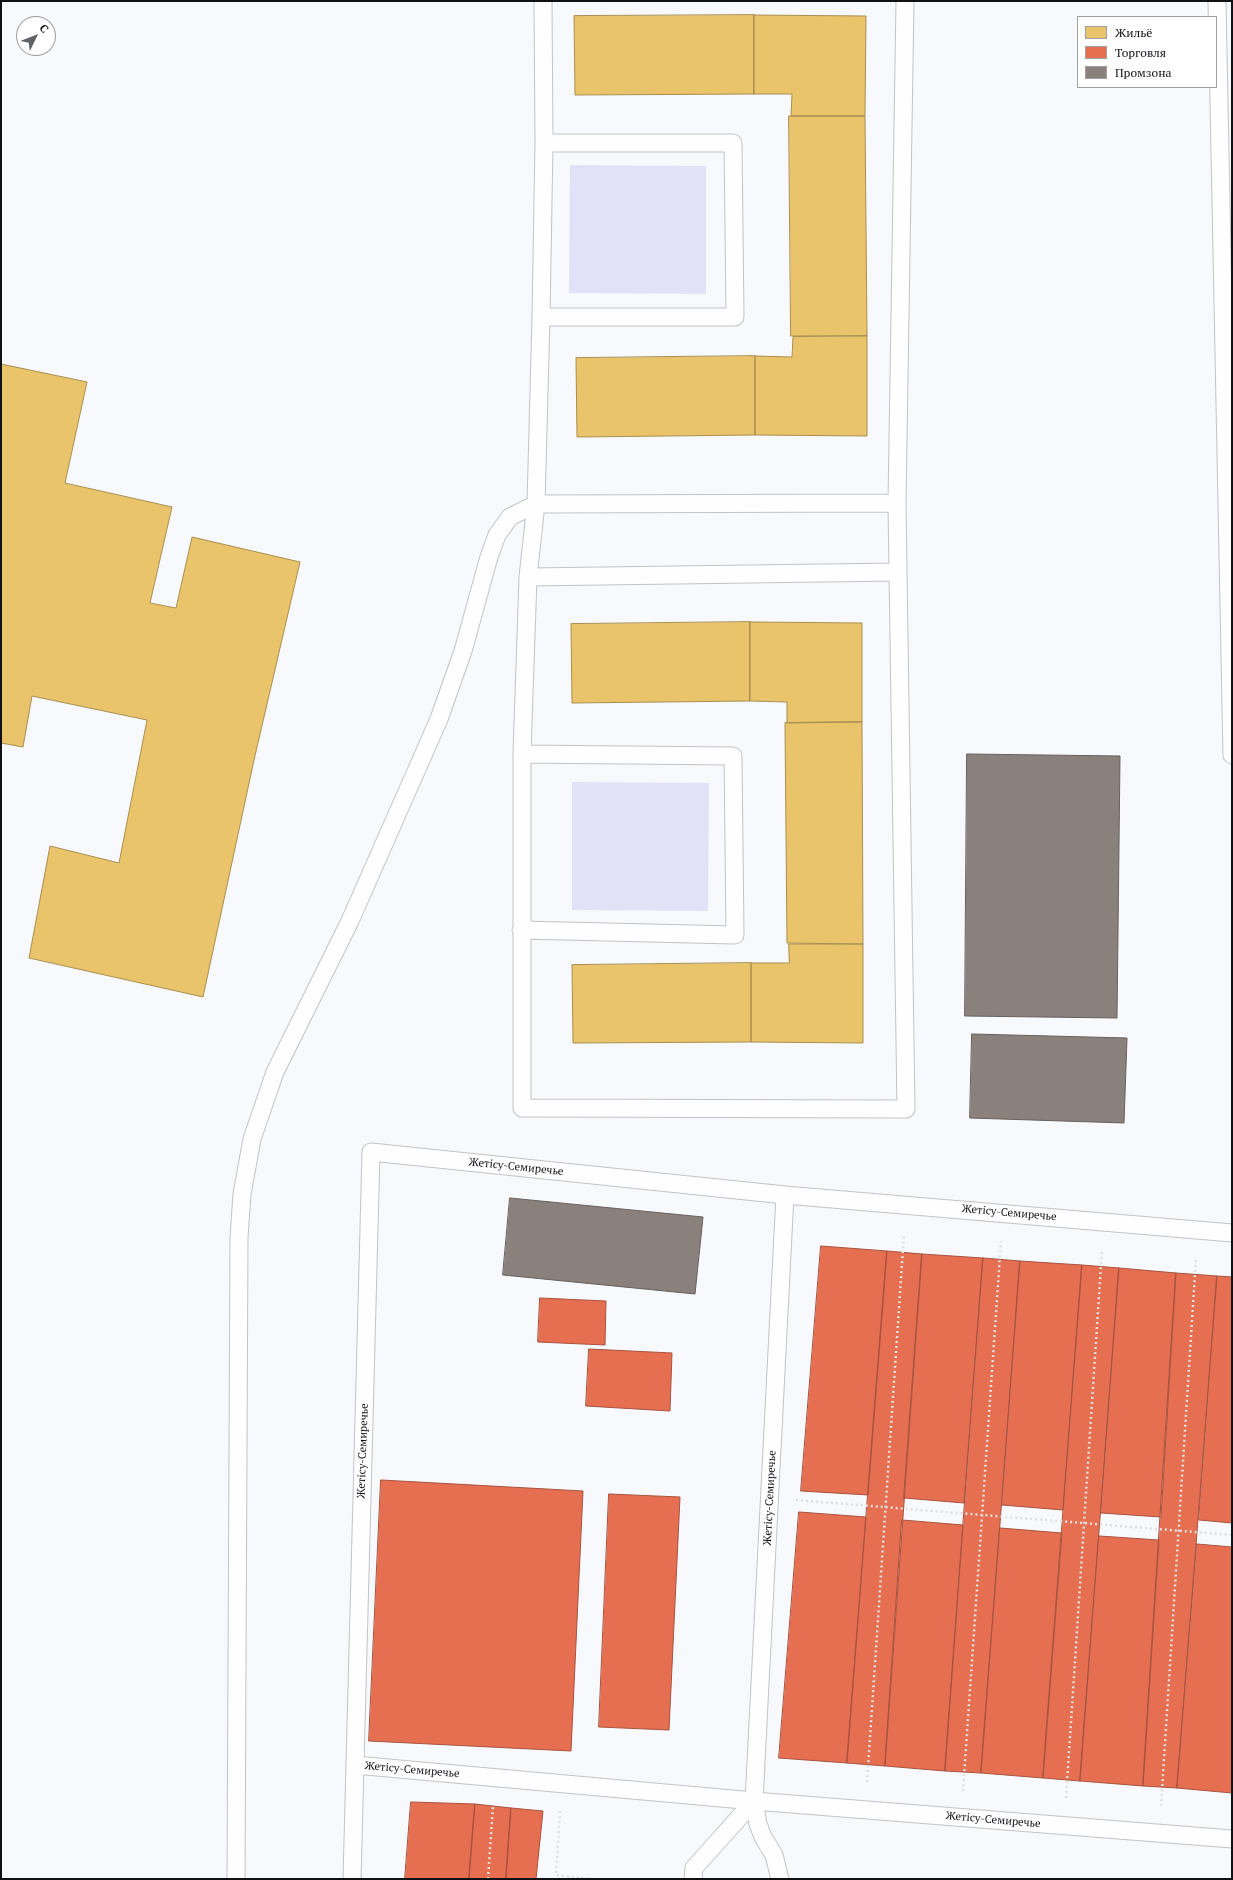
<!DOCTYPE html>
<meta charset="utf-8">
<style>
body{margin:0}
#map{position:relative;width:1233px;height:1880px;overflow:hidden;background:#f8f9fc;font-family:"PT Serif",serif}
canvas{display:block}
.frame{position:absolute;inset:0;border:2px solid #101015;pointer-events:none}
.legend{position:absolute;left:1077px;top:16px;width:140px;height:72px;box-sizing:border-box;background:#fff;border:1px solid #9f9fa1;margin:0;padding:5px 7px;list-style:none;font-size:12px;color:#101015}
.legend li{display:flex;align-items:center;gap:8px;height:20px}
.legend b{width:20px;border:1px solid #9f9fa1}
.north{position:absolute;left:16px;top:16px;width:40px;height:40px;box-sizing:border-box;background:#fff;border:1px solid #9f9fa1;border-radius:50%;rotate:47deg;font-size:11px;font-weight:700;line-height:16px;text-align:center;color:#101015}
.north::after{content:'';display:block;margin:auto;width:14px;height:18px;background:#616266;clip-path:polygon(50% 0,100% 100%,50% 72%,0 100%)}
</style>
<div id="map">
<canvas width="1233" height="1880"></canvas>
<div class="frame"></div>
<ul class="legend">
<li><b style="height:11px;background:#e9c46a"></b>Жильё</li>
<li><b style="height:11px;background:#e76f51"></b>Торговля</li>
<li><b style="height:11px;background:#8a817c"></b>Промзона</li>
</ul>
<div class="north">С</div>
</div>
<script>
const ctx = document.querySelector('canvas').getContext('2d');
ctx.lineJoin = 'round';
function paint(path, color) {
  ctx.fillStyle = color;
  ctx.fill(path, 'evenodd');
}
function stroke(path, color, width, dash) {
  ctx.strokeStyle = color;
  ctx.lineWidth = width;
  ctx.lineCap = dash ? 'butt' : 'round';
  ctx.setLineDash(dash || []);
  ctx.stroke(path);
}
function drawText(font, color, halo, rows, align = 'center') {
  ctx.font = font + ' "PT Serif",serif';
  ctx.lineWidth = 4;
  ctx.setLineDash([]);
  ctx.textBaseline = 'middle';
  ctx.strokeStyle = halo;
  ctx.fillStyle = color;
  for (const [text, x, y, turn = 0] of rows) {
    ctx.save();
    ctx.translate(x, y);
    ctx.rotate((+turn || 0) * Math.PI / 180);
    ctx.textAlign = isNaN(turn) ? turn : align;
    if (halo) ctx.strokeText(text, 0, 0);
    ctx.fillText(text, 0, 0);
    ctx.restore();
  }
}
paint(new Path2D(`
 M 570,165 L 706,166 L 706,294 L 569,293 Z
 M 572,782 L 709,783 L 708,911 L 572,910 Z`), '#e1e2f7');
const homes = new Path2D(`
 M 754,15 L 754,94 L 575,95 L 574,16 Z
 M 754,15 L 866,16 L 865,116 L 791,116 L 792,94 L 754,94 Z
 M 789,116 L 865,116 L 867,336 L 791,336 Z
 M 867,336 L 867,436 L 755,435 L 755,356 L 792,357 L 793,337 Z
 M 755,356 L 755,435 L 577,437 L 576,358 Z
 M 1,364 L 87,382 L 65,483 L 172,507 L 150,603 L 176,608 L 192,537 L 300,562 L 254,760 L 203,997 L 29,958 L 50,846 L 119,863 L 147,720 L 32,696 L 23,747 L 1,743 Z
 M 750,622 L 750,701 L 572,703 L 571,624 Z
 M 750,622 L 862,623 L 862,722 L 787,723 L 787,702 L 750,701 Z
 M 862,722 L 863,944 L 787,943 L 785,723 Z
 M 789,944 L 863,944 L 863,1043 L 751,1042 L 751,963 L 789,963 Z
 M 751,963 L 751,1042 L 573,1043 L 572,965 Z`);
paint(homes, '#e9c46a');
stroke(homes, '#a88e50', 1);
const shops = new Path2D(`
 M 821,1246 L 887,1251 L 868,1495 L 801,1491 Z
 M 887,1251 L 922,1254 L 885,1766 L 847,1763 Z
 M 922,1254 L 983,1258 L 964,1503 L 904,1498 Z
 M 983,1258 L 1020,1261 L 981,1773 L 945,1771 Z
 M 1020,1261 L 1082,1265 L 1063,1510 L 1002,1505 Z
 M 1082,1265 L 1119,1268 L 1080,1781 L 1043,1778 Z
 M 1119,1268 L 1176,1273 L 1161,1517 L 1101,1513 Z
 M 1176,1273 L 1217,1276 L 1177,1788 L 1143,1786 Z
 M 1217,1276 L 1232,1277 L 1232,1523 L 1199,1520 Z
 M 540,1298 L 606,1301 L 605,1345 L 538,1342 Z
 M 589,1349 L 672,1353 L 670,1411 L 586,1406 Z
 M 381,1480 L 583,1491 L 571,1751 L 369,1741 Z
 M 609,1494 L 680,1497 L 669,1730 L 599,1727 Z
 M 799,1512 L 866,1517 L 847,1763 L 779,1758 Z
 M 902,1520 L 963,1525 L 945,1771 L 885,1766 Z
 M 1000,1528 L 1062,1533 L 1043,1778 L 981,1773 Z
 M 1099,1536 L 1159,1540 L 1143,1786 L 1080,1781 Z
 M 1197,1544 L 1232,1547 L 1232,1793 L 1177,1788 Z
 M 411,1802 L 475,1804 L 469,1879 L 405,1879 Z
 M 475,1804 L 511,1808 L 506,1879 L 469,1879 Z
 M 511,1808 L 543,1811 L 536,1879 L 506,1879 Z`);
paint(shops, '#e76f51');
stroke(shops, '#a6523f', 1);
const industry = new Path2D(`
 M 967,754 L 1120,756 L 1117,1018 L 965,1016 Z
 M 972,1034 L 1127,1038 L 1124,1123 L 970,1118 Z
 M 510,1198 L 703,1217 L 695,1294 L 503,1275 Z`);
paint(industry, '#8a817c');
stroke(industry, '#655f5d', 1);
const service = new Path2D(`
 M 543,1 L 544,143 L 541,317 L 536,504 L 528,577 L 522,754 L 522,1108 L 906,1109 L 897,503 L 905,1
 M 1217,1 L 1232,755
 M 541,317 L 735,317 L 733,143 L 544,143
 M 528,577 L 897,572
 M 521,930 L 735,935 L 733,756 L 522,754
 M 355,1765 L 754,1801 L 1232,1839
 M 754,1801 L 758,1824 L 763,1837 L 774,1855 L 780,1879
 M 236,1879 L 239,1237 L 242,1194 L 252,1139 L 275,1072 L 350,921 L 439,719 L 463,651 L 489,557 L 497,535 L 510,517 L 536,504 L 897,503
 M 352,1879 L 371,1152 L 785,1195
 M 693,1879 L 694,1868 L 754,1801 L 785,1195 L 1232,1233`);
stroke(service, '#c2c3c6', 19);
stroke(new Path2D(`
 M 796,1500 L 1232,1535
 M 867,1782 L 904,1234
 M 963,1791 L 1001,1241
 M 1066,1798 L 1102,1250
 M 1161,1806 L 1196,1258
 M 560,1811 L 556,1875 L 590,1879
 M 488,1879 L 493,1806`), '#dedfdf', 2.5, [2, 3]);
stroke(service, '#fefeff', 17);
drawText('11px', '#101015', '#fff', [
 ["Жетісу-Семиречье",516,1167,6],
 ["Жетісу-Семиречье",1009,1213,5],
 ["Жетісу-Семиречье",363,1451,-88],
 ["Жетісу-Семиречье",770,1498,-87],
 ["Жетісу-Семиречье",412,1770,5],
 ["Жетісу-Семиречье",993,1820,5]
]);
</script>
